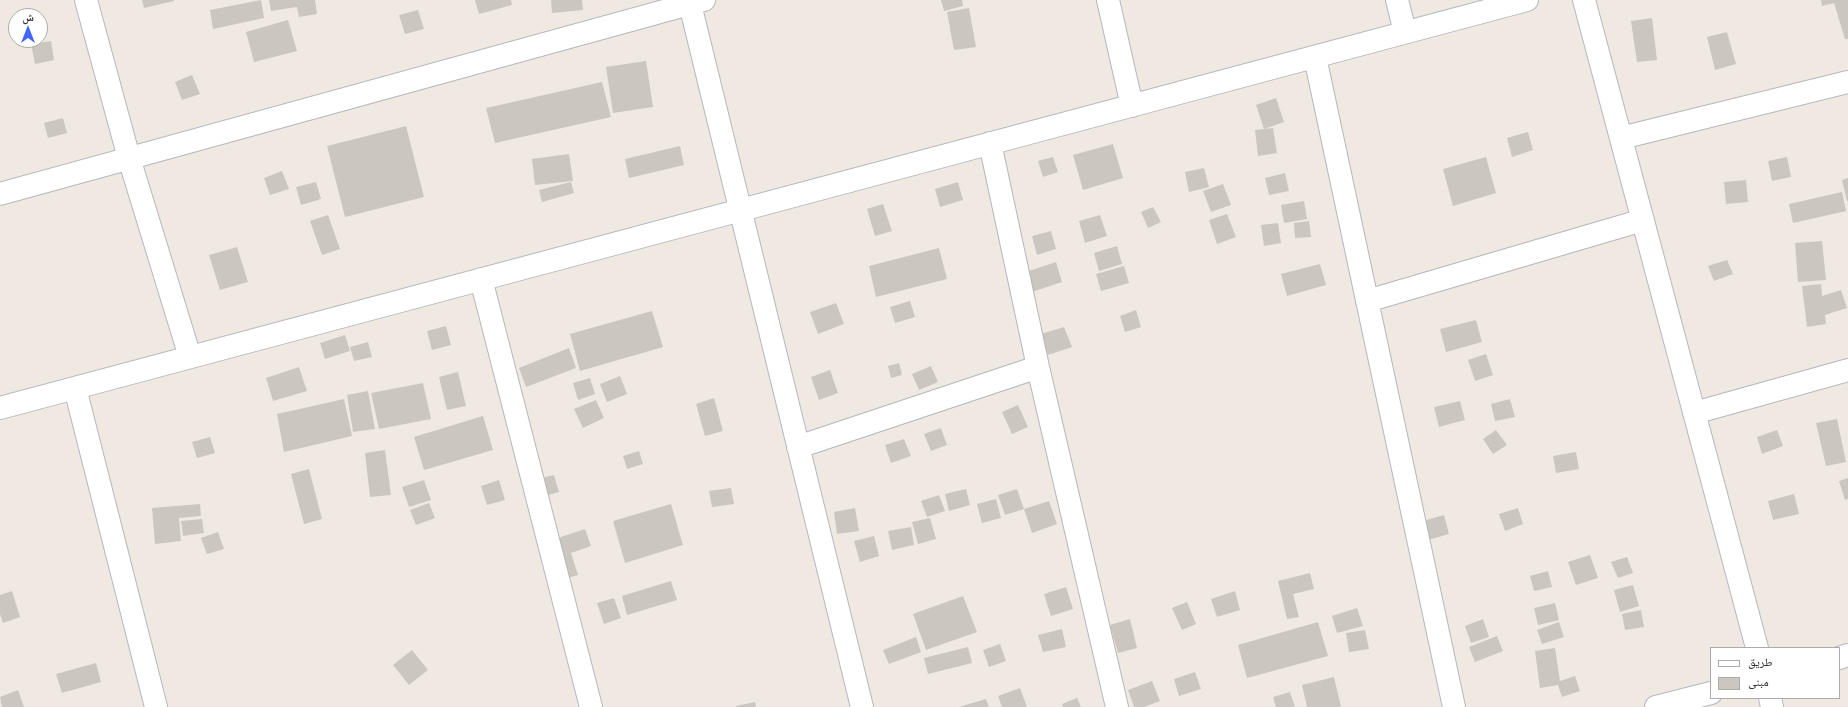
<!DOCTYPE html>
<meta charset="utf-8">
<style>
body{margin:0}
#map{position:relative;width:1848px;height:707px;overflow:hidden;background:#efe9e1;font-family:"PT Sans","Noto Naskh Arabic",sans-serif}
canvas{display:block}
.legend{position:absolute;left:1710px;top:647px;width:130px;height:52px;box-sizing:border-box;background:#fff;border:1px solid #ababab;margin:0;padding:5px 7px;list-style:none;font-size:12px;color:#2e2e2e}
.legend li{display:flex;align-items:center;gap:8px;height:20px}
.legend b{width:20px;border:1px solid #ababab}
.north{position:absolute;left:8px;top:8px;width:40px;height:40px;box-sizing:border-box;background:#fff;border:1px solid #ababab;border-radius:50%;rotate:0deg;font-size:11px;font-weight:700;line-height:16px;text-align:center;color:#2e2e2e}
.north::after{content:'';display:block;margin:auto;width:14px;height:18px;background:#4264fb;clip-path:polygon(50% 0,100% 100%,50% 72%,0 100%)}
</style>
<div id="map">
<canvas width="1848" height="707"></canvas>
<ul class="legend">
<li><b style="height:5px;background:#fff"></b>طريق</li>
<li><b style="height:11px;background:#cbc7bf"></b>مبنى</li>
</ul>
<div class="north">ش</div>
</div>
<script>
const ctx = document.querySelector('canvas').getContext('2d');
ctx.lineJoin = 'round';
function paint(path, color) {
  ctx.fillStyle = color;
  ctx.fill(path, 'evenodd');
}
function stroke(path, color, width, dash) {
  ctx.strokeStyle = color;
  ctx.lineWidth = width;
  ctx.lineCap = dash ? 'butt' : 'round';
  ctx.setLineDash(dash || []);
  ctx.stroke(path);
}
paint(new Path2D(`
 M 142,0 L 174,0 L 174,1 L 144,8 Z
 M 261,0 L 264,18 L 213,29 L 210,10 Z
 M 269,0 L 315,0 L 317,14 L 299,17 L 297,7 L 271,11 Z
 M 475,0 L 511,0 L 512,5 L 479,14 Z
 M 551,0 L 582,0 L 583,10 L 552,13 Z
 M 941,0 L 962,0 L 963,6 L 944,11 Z
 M 1821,0 L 1848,0 L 1848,39 L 1845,39 L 1834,3 L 1822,6 Z
 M 969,8 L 976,47 L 954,50 L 947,12 Z
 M 418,10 L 424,29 L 405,34 L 399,15 Z
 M 1652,18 L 1657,60 L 1637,62 L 1631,21 Z
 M 288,20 L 297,51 L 254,62 L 246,32 Z
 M 1727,32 L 1736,64 L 1715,70 L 1707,37 Z
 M 51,41 L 54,60 L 35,64 L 31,44 Z
 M 646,61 L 653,107 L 613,113 L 606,67 Z
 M 192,75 L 200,94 L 182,100 L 175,82 Z
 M 602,82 L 611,117 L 495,143 L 486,108 Z
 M 1276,98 L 1284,122 L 1264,129 L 1256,105 Z
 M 63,118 L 67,133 L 48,138 L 44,123 Z
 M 406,126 L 424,197 L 345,217 L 327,146 Z
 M 1273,128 L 1277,153 L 1258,156 L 1255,130 Z
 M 1528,132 L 1533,150 L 1512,157 L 1507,138 Z
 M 1113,144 L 1123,178 L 1083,190 L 1073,155 Z
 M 680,146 L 684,165 L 629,178 L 625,159 Z
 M 569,154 L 573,181 L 535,185 L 532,159 Z
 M 1053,157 L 1058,172 L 1043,177 L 1038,161 Z
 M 1486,157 L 1496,193 L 1453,206 L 1443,169 Z
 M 1787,157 L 1791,177 L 1772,181 L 1768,161 Z
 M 1204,168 L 1209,187 L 1189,192 L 1185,172 Z
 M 282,171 L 289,189 L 270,195 L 264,178 Z
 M 1285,173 L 1289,191 L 1269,195 L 1265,178 Z
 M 1848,178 L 1848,201 L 1847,201 L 1842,180 Z
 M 1746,180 L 1748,202 L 1726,204 L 1724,182 Z
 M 316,182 L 321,199 L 301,205 L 296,187 Z
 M 571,182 L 574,193 L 542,202 L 539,190 Z
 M 958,182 L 963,200 L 940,207 L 935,189 Z
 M 1223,184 L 1231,205 L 1211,212 L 1203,191 Z
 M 1842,192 L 1846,211 L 1793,223 L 1789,204 Z
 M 1304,201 L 1307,219 L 1284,223 L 1281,205 Z
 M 883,204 L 892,231 L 875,236 L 867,209 Z
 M 1153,207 L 1161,222 L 1148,228 L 1141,212 Z
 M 1227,214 L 1236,237 L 1217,244 L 1209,220 Z
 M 328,215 L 340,249 L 322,255 L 310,221 Z
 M 1100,215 L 1107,236 L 1085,243 L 1079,221 Z
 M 1309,221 L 1311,237 L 1295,238 L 1294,223 Z
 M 1278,223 L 1281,243 L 1264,246 L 1261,225 Z
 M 1051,231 L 1056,249 L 1037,255 L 1032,236 Z
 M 1822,241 L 1826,280 L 1798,282 L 1795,243 Z
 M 1117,246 L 1122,264 L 1099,271 L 1094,253 Z
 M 237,247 L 248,282 L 220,290 L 209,255 Z
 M 939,248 L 947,279 L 876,297 L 869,266 Z
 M 1727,260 L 1733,274 L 1714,281 L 1708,266 Z
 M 1056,262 L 1062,282 L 1032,292 L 1026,272 Z
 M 1320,264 L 1326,285 L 1287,296 L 1281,274 Z
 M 1124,266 L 1129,283 L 1101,291 L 1096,274 Z
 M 1821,284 L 1822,296 L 1841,290 L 1847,308 L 1825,315 L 1826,324 L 1807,327 L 1802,286 Z
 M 910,301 L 915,317 L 895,323 L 890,307 Z
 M 836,303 L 844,324 L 818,334 L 810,312 Z
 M 1136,310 L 1141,327 L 1125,332 L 1120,316 Z
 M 652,311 L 663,347 L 580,371 L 570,334 Z
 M 1476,320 L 1482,342 L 1446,352 L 1440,329 Z
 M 446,326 L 451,345 L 432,350 L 427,331 Z
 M 1064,327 L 1072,347 L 1048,355 L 1041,334 Z
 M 345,335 L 350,351 L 325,359 L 320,343 Z
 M 368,342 L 372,357 L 354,361 L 350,347 Z
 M 569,348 L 576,368 L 526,387 L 519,368 Z
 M 1486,354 L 1493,375 L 1475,381 L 1468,360 Z
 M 899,363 L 902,375 L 891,378 L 888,366 Z
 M 931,366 L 938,382 L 919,390 L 912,374 Z
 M 299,367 L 307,391 L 273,401 L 266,378 Z
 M 830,370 L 838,393 L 819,400 L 811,377 Z
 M 458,372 L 466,406 L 447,410 L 439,377 Z
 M 620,376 L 627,394 L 607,402 L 600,384 Z
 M 590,378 L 595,394 L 578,400 L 573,383 Z
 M 423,383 L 431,419 L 379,429 L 371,393 Z
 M 368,391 L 375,429 L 353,432 L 347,395 Z
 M 714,398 L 723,431 L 705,436 L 696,404 Z
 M 344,399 L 352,436 L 284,452 L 277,414 Z
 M 1510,399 L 1515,417 L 1495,421 L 1491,404 Z
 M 596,400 L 604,418 L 583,428 L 574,409 Z
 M 1460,401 L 1465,420 L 1439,427 L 1434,407 Z
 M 1018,405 L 1028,427 L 1012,434 L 1002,412 Z
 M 483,416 L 493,450 L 424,470 L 414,437 Z
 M 1837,419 L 1846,462 L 1826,466 L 1816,423 Z
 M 941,428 L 947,445 L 931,451 L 924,434 Z
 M 1496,430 L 1507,445 L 1493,454 L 1483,439 Z
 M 1777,430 L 1783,446 L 1762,454 L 1757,437 Z
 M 210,437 L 215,453 L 197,458 L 192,442 Z
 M 904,439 L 911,456 L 891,463 L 885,445 Z
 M 385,450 L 391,495 L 370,497 L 365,453 Z
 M 639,451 L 643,464 L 627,469 L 623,456 Z
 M 1576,452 L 1579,469 L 1556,473 L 1553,456 Z
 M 309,469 L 322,519 L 304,524 L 291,474 Z
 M 554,475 L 559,492 L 533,499 L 528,481 Z
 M 1848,478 L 1848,499 L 1845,500 L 1839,481 Z
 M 424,480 L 431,500 L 409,507 L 402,487 Z
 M 499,480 L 505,500 L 487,505 L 481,486 Z
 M 731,488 L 734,504 L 712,507 L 709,491 Z
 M 966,489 L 970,505 L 949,511 L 945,494 Z
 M 1017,489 L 1024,509 L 1005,515 L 998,495 Z
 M 1794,494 L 1799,514 L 1773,520 L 1768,501 Z
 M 939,495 L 945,511 L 927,517 L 921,501 Z
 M 996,499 L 1001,518 L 982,523 L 977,504 Z
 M 1049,501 L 1057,524 L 1032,533 L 1024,509 Z
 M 429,503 L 435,518 L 416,525 L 410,510 Z
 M 200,504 L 201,516 L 179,518 L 181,541 L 155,544 L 152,508 Z
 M 671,504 L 683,545 L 625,563 L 613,521 Z
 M 855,508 L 859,531 L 837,534 L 834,512 Z
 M 1518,508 L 1523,524 L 1505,531 L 1499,514 Z
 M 1444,515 L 1449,534 L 1428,540 L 1423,521 Z
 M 930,518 L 936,539 L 918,544 L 912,522 Z
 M 202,519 L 204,533 L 183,536 L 181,521 Z
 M 911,527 L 914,545 L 892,550 L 888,531 Z
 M 585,529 L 591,546 L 571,553 L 578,575 L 558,581 L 546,542 Z
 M 218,532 L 224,549 L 207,554 L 201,538 Z
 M 874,536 L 879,556 L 860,562 L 854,541 Z
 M 1590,555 L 1598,578 L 1576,585 L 1568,562 Z
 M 1627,557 L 1633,573 L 1618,578 L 1611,562 Z
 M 1548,571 L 1552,587 L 1534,591 L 1530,576 Z
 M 1310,573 L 1314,589 L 1293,594 L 1299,617 L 1287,619 L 1278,581 Z
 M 671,581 L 677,600 L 627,615 L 622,596 Z
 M 1633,585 L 1639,606 L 1620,612 L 1614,590 Z
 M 1066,587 L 1073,609 L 1051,616 L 1044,594 Z
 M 12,591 L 20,617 L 3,623 L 0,614 L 0,595 Z
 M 1235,591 L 1240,610 L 1217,617 L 1211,599 Z
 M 963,596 L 977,632 L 926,650 L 913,614 Z
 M 614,598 L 621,618 L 604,624 L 597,603 Z
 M 1187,602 L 1196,624 L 1182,630 L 1172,608 Z
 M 1555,603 L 1559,620 L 1538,625 L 1534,608 Z
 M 1357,608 L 1363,626 L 1337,633 L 1332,616 Z
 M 1641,610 L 1644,627 L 1625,630 L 1622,614 Z
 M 1130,619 L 1137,648 L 1118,653 L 1110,625 Z
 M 1483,619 L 1489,637 L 1471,643 L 1465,626 Z
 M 1318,622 L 1328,656 L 1247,678 L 1238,645 Z
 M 1559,622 L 1564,637 L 1542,644 L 1537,630 Z
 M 1062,629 L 1066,647 L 1043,652 L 1038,635 Z
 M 1365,630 L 1369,649 L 1349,652 L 1346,633 Z
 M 1497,636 L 1503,651 L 1475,662 L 1469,647 Z
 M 916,637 L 921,652 L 889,664 L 883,650 Z
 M 1000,644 L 1006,661 L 989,667 L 983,650 Z
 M 968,647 L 972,663 L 928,674 L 924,658 Z
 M 1555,648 L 1560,681 L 1575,676 L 1580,691 L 1562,697 L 1558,685 L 1540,688 L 1535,651 Z
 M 412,650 L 428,670 L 409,685 L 393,665 Z
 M 96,663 L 101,682 L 62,693 L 56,674 Z
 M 1195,672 L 1201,689 L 1179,696 L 1174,679 Z
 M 1334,677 L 1341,707 L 1307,707 L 1302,685 Z
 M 1152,681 L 1160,701 L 1144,707 L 1134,707 L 1128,690 Z
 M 1020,688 L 1027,707 L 1002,707 L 998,696 Z
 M 18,690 L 24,707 L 2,707 L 0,697 Z
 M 1290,692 L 1295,707 L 1276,707 L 1273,697 Z
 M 1077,698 L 1081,707 L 1063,707 L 1062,704 Z
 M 986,699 L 989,707 L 959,707 Z
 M 755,702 L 756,707 L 736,707 L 736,706 Z`), '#cbc7bf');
const street = new Path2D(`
 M 86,0 L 129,158 L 190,357
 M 689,0 L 862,707
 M 1108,0 L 1132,106
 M 1397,0 L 1405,32
 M 1584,0 L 1757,648
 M 1315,57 L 1454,707
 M 1621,138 L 1848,82
 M 990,143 L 1038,367 L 1117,707
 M 0,194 L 704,0
 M 481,279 L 591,707
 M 1367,301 L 1643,220
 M 75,388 L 156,707
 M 0,408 L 1527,0
 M 1694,413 L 1848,370
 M 798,447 L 1038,367
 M 1839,658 L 1848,655
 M 1770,698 L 1772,707
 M 1656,707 L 1711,693`);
stroke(street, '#b4b7c1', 24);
stroke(street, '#fff', 22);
</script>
